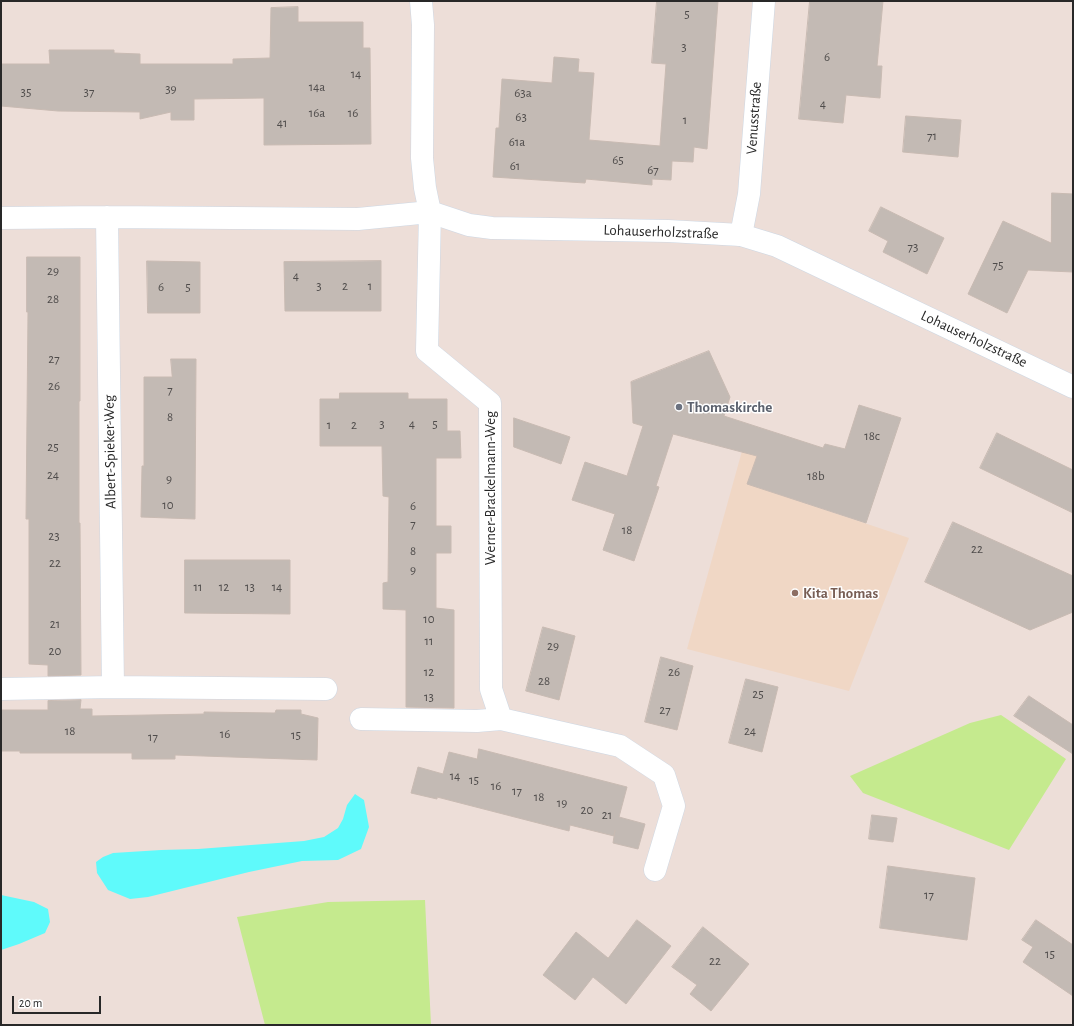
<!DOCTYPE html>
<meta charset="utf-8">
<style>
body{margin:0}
#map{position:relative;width:1074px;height:1026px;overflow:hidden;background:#edded8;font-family:"Alegreya Sans",sans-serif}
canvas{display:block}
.frame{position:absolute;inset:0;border:2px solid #282828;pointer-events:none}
.scale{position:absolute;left:12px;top:996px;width:89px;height:18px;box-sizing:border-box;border:2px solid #282828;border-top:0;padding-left:5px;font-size:12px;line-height:14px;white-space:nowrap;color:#282828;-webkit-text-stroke:3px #fff;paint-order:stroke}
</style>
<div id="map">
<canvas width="1074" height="1026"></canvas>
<div class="frame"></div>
<div class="scale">20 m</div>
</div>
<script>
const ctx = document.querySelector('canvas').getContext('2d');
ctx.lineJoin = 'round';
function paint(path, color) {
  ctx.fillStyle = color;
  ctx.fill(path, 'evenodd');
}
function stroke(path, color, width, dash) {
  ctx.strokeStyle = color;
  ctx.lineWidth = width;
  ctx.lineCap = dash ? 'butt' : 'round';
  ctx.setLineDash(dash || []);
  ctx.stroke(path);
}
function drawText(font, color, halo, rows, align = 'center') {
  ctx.font = font + ' "Alegreya Sans",sans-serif';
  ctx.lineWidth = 3;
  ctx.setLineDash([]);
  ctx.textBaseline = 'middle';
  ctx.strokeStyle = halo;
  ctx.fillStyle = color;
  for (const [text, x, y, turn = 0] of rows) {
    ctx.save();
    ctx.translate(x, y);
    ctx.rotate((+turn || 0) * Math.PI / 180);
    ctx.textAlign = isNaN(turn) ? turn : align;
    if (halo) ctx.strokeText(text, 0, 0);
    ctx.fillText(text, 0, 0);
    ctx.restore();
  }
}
paint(new Path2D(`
 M 742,451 L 757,456 L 748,484 L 909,538 L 849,691 L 687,649 Z`), '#f0d7c5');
paint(new Path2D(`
 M 1001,715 L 1066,759 L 1009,850 L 863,793 L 850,776 L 970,723 Z
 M 425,900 L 431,1025 L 265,1025 L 237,917 L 328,902 Z`), '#c5ea8e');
paint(new Path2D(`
 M 355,794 L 364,800 L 369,827 L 361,849 L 338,860 L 302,861 L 249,872 L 148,897 L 130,899 L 108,890 L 97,873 L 96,862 L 103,857 L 113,853 L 161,850 L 198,849 L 304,841 L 324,837 L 338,828 L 343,819 L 347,805 Z
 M 1,895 L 34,902 L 48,909 L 50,922 L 45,933 L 19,944 L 1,950 Z`), '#5ffafb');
const building = new Path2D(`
 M 657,1 L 718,1 L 707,149 L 694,147 L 693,162 L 672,161 L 671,180 L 652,179 L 652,185 L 586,179 L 585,183 L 493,177 L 496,128 L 499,128 L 502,79 L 552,83 L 554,57 L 579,59 L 578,72 L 594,73 L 589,140 L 660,146 L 666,64 L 652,63 Z
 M 810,1 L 883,1 L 877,66 L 882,66 L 880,98 L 846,95 L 843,123 L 799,119 Z
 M 298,7 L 298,22 L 363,22 L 363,48 L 370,48 L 371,144 L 264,145 L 264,98 L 194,99 L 194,120 L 171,120 L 171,112 L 140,119 L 140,112 L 58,111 L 1,106 L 1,64 L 50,64 L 49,50 L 114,50 L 114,53 L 140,54 L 140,64 L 233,64 L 233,59 L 270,58 L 271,8 Z
 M 906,116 L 961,120 L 958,157 L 903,152 Z
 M 1052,193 L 1073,194 L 1073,272 L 1028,270 L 1007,313 L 968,294 L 1003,221 L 1051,243 Z
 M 881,207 L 944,238 L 927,274 L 883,252 L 888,241 L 869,231 Z
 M 27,257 L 80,257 L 80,401 L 79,401 L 79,523 L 80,523 L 81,675 L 48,676 L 48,665 L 29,664 L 29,519 L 26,519 L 28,312 L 27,312 Z
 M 147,261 L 200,262 L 200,313 L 148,313 Z
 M 381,261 L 381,311 L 285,311 L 284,262 Z
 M 709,351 L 730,397 L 724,416 L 823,448 L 825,444 L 845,449 L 859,405 L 901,418 L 866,523 L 747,484 L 757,456 L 673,434 L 656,486 L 659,487 L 634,561 L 603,550 L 615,514 L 572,500 L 585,462 L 627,476 L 643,426 L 633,423 L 631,382 Z
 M 171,359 L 196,359 L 195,519 L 141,517 L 142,466 L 144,466 L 144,377 L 172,377 Z
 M 340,393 L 408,393 L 408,399 L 447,399 L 447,431 L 460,431 L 461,458 L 436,458 L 436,526 L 451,526 L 451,553 L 436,553 L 436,608 L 454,610 L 454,708 L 406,707 L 406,610 L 383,609 L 383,583 L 388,582 L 389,497 L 383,496 L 382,446 L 320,446 L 320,399 L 339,399 Z
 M 514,418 L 570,437 L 561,464 L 514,447 Z
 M 997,433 L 1073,470 L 1073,513 L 980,468 Z
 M 953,522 L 1073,576 L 1073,612 L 1030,630 L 925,582 Z
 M 185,560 L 290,560 L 290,614 L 185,613 Z
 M 543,627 L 575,636 L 559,700 L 526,691 Z
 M 661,657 L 693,666 L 677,730 L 645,722 Z
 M 746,679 L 778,687 L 762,752 L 729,743 Z
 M 1029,696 L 1073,725 L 1073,754 L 1014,716 Z
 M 81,700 L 80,709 L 92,709 L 92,716 L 204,714 L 204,712 L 275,713 L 276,710 L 301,710 L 301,714 L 318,718 L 317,760 L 175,755 L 175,759 L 132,759 L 132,753 L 20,753 L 20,751 L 1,751 L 1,710 L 48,710 L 48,701 Z
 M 479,749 L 627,787 L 619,817 L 645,824 L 638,849 L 613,843 L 615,830 L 614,836 L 570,825 L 569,831 L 437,797 L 437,799 L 411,793 L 418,767 L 443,774 L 449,752 L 477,759 Z
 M 872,815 L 897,818 L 893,842 L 869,839 Z
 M 888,866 L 975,878 L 967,940 L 880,928 Z
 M 637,920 L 671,946 L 626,1004 L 593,977 L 575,1000 L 543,975 L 576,932 L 608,958 Z
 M 1036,920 L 1073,945 L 1073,996 L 1023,962 L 1033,947 L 1022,940 Z
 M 703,927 L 749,964 L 711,1011 L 690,994 L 697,985 L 672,967 Z`);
paint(building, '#c3bab4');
stroke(building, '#c8bab2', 1);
const minor = new Path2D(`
 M 107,217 L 113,687
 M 1,218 L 107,217 L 358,219 L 430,212 L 427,351 L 490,403 L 491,689 L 501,719 L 620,746 L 664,775 L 674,806 L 655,870
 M 741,235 L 749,194 L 764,1
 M 1,689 L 113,687 L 326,689
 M 361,719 L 477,721 L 501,719`);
const tertiary = new Path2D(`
 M 421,1 L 423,25 L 422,158 L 425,188 L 430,212 L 469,225 L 492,228 L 668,231 L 741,235 L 777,246 L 1073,387`);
stroke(minor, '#cdd7e3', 23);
stroke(tertiary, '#cdd7e3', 23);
stroke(minor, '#fff', 22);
stroke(tertiary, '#fff', 22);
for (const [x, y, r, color] of [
 [679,407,4,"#6b7280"],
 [795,593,4,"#8d6e63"]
]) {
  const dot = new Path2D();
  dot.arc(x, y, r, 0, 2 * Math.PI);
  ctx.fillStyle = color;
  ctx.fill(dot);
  stroke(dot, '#fff', 1.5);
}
drawText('13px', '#4f4c4b', null, [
 ["5",687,14],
 ["3",684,47],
 ["6",827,57],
 ["14",356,74],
 ["14a",317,87],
 ["39",171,89],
 ["35",26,92],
 ["37",89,92],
 ["63a",523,93],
 ["4",823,104],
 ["16a",317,113],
 ["16",353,113],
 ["63",521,117],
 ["1",685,120],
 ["41",282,123],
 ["71",932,136],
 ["61a",517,142],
 ["65",618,160],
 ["61",515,166],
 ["67",653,170],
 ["73",913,247],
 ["75",998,265],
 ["29",53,271],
 ["4",296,276],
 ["3",319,286],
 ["2",345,286],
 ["1",370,286],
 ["6",161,287],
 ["5",188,287],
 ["28",53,299],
 ["27",54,359],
 ["26",54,386],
 ["7",170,390],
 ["8",170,417],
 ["3",382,424],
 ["4",412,424],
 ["5",435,424],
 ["1",329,425],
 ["2",354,425],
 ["18c",872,436],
 ["25",53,447],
 ["24",53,475],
 ["18b",816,476],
 ["9",169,479],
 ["10",168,505],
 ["6",413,506],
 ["7",413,524],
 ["18",627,530],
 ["23",54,536],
 ["22",977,549],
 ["8",413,551],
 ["22",55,563],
 ["9",413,570],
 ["11",198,587],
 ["12",224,587],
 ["13",250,587],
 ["14",277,587],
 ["10",429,619],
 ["21",55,624],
 ["11",429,641],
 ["29",553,646],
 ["20",55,651],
 ["12",429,672],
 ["26",674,672],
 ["28",544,681],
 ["25",758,694],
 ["13",429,697],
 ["27",665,710],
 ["18",70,731],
 ["24",750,731],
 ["16",225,734],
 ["15",296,735],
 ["17",153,737],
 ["14",455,776],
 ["15",474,780],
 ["16",496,786],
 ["17",517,791],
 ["18",539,797],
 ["19",562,803],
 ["20",587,810],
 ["21",607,815],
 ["17",929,895],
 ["15",1050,954],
 ["22",715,961]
]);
drawText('15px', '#282828', '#fff', [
 ["Venusstraße",754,118,-86],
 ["Lohauserholzstraße",661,232,2],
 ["Lohauserholzstraße",974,339,25],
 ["Albert-Spieker-Weg",110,452,-91],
 ["Werner-Brackelmann-Weg",490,488,-90]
]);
drawText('bold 15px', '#5b616d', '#fff', [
 ["Thomaskirche",687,407]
], 'left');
drawText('bold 15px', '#785e54', '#fff', [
 ["Kita Thomas",803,593]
], 'left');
</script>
